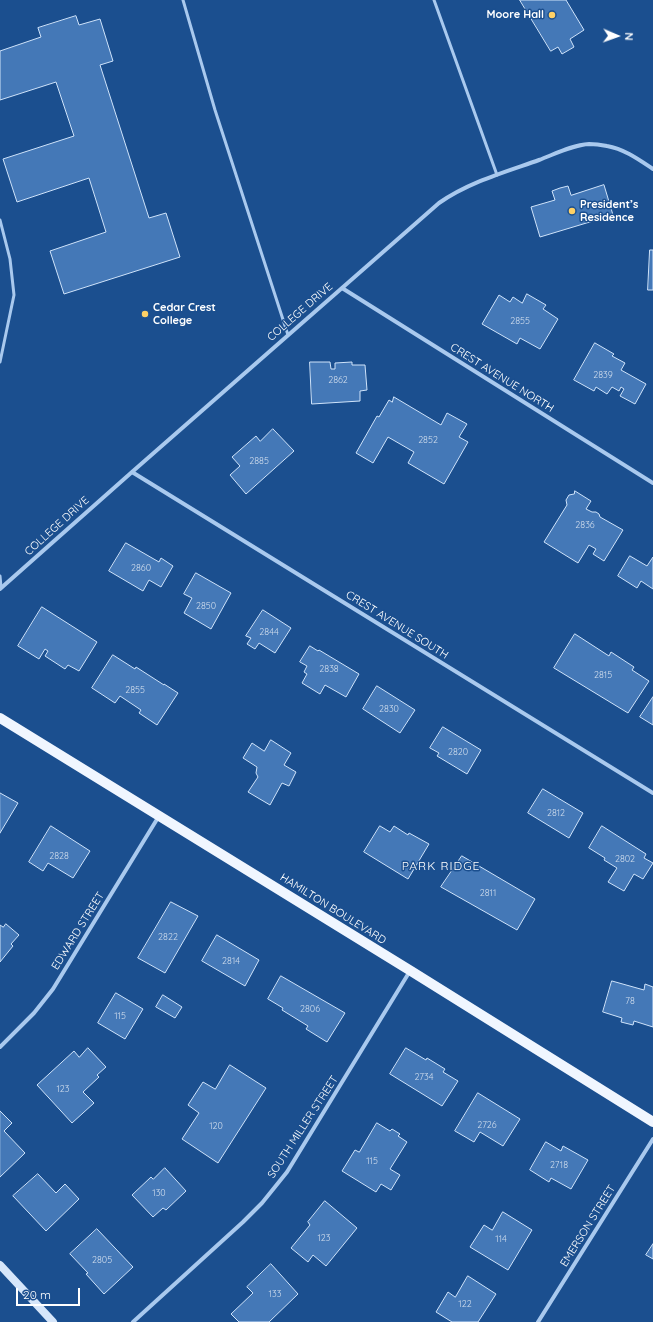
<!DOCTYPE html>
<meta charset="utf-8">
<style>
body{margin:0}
#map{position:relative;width:653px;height:1322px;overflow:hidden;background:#1b4f8f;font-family:Quicksand,sans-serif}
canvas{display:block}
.north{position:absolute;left:597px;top:16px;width:40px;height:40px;-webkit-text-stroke:3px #1b4f8f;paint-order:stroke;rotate:92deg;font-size:11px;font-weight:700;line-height:16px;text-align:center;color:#fff}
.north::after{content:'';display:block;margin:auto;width:14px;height:18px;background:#fff;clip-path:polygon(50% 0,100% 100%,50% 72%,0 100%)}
.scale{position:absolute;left:16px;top:1288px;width:64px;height:18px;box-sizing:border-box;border:2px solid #fff;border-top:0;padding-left:5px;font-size:12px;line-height:14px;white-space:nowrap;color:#fff;-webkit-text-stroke:3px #1b4f8f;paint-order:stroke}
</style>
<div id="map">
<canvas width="653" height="1322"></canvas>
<div class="north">N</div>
<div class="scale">20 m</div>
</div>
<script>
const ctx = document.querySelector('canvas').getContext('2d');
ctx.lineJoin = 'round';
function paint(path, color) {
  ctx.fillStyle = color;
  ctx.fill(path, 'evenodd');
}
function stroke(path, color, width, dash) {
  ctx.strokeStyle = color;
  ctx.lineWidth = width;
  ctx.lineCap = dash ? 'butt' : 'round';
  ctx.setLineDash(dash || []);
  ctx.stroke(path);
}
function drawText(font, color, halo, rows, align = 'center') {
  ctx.font = font + ' Quicksand,sans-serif';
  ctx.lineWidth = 3;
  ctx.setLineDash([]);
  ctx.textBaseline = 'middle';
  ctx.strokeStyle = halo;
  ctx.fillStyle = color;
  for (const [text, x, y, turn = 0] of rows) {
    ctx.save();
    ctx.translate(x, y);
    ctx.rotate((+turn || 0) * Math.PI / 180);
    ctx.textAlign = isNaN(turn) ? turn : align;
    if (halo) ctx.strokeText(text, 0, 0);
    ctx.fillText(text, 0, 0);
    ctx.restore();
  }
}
const building = new Path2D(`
 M 520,0 L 566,0 L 584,30 L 570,39 L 574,47 L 562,54 L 558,47 L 551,51 Z
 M 76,16 L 79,25 L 100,19 L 113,61 L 100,65 L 149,218 L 166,213 L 180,257 L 64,294 L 50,251 L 106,232 L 89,178 L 17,202 L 3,159 L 74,136 L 56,82 L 0,100 L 0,51 L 41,37 L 38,28 Z
 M 604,185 L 613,215 L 540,237 L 531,207 L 555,200 L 552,191 L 560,188 L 568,186 L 571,195 Z
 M 650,250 L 653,250 L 653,290 L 648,290 Z
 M 527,294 L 546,305 L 543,309 L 558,319 L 540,349 L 520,338 L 517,344 L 482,324 L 499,295 L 510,302 L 513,297 L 522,303 Z
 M 595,343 L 614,354 L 612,356 L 625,363 L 621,370 L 646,384 L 635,404 L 620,396 L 624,389 L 621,387 L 619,391 L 612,387 L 607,394 L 596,387 L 594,391 L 574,380 Z
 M 310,362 L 330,362 L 331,369 L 335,369 L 335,363 L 352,362 L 352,365 L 365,365 L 367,390 L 360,391 L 360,401 L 312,404 Z
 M 394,397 L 441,425 L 447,413 L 467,424 L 459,437 L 468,442 L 444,484 L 408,463 L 414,452 L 388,437 L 373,463 L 356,453 L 377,416 L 379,417 L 389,400 L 392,402 Z
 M 273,429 L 294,451 L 246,494 L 230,475 L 240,466 L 232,457 L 256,436 L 260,441 Z
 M 575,491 L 591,501 L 586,509 L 592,512 L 596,512 L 599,514 L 600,517 L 623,530 L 604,561 L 593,554 L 596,549 L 589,545 L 578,563 L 544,542 L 567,505 L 566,500 L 569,495 L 574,494 Z
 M 126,543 L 159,562 L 161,558 L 173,566 L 161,587 L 149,580 L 143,591 L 109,571 Z
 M 630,556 L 647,566 L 653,557 L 653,589 L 641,581 L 637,588 L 618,576 Z
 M 196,573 L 231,593 L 211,629 L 184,613 L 192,598 L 184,594 Z
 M 42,607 L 97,642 L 79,671 L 68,665 L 65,669 L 45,656 L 48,651 L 45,649 L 39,659 L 18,646 Z
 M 263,610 L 291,628 L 275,653 L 259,643 L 255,649 L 247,644 L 251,638 L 246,636 Z
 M 575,634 L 609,656 L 611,652 L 634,667 L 632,670 L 649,681 L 628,713 L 554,668 Z
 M 310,646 L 318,651 L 319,650 L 359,674 L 346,697 L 325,685 L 320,694 L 302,683 L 307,674 L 304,672 L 307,666 L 300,662 Z
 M 113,655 L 135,669 L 136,667 L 164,685 L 164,684 L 178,693 L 157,725 L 139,713 L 141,710 L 120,696 L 115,703 L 92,688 Z
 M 377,686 L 415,710 L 400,733 L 363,709 Z
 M 653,697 L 653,725 L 640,717 Z
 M 443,727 L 481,750 L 467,774 L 437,756 L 439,753 L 430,748 Z
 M 271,740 L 291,753 L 284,765 L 296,772 L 289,786 L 282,783 L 270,805 L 248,792 L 258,777 L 256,773 L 257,767 L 243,758 L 252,743 L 264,751 Z
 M 543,789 L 583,813 L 569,838 L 528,813 Z
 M 0,793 L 18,803 L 0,833 Z
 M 51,826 L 90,851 L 73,878 L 48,863 L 43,871 L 29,862 Z
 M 380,826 L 390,832 L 394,826 L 408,835 L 409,833 L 429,844 L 408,879 L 364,852 Z
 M 602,826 L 646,854 L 644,858 L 653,863 L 643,879 L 634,874 L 624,891 L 608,882 L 617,868 L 604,860 L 605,858 L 589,848 Z
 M 462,856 L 535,899 L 517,930 L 441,887 Z
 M 171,902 L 198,916 L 165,973 L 138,958 Z
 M 6,924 L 19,935 L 11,944 L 13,946 L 0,962 L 0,925 L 3,927 Z
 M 217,935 L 259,960 L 245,986 L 202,961 Z
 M 281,976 L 345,1013 L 327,1042 L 306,1029 L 308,1026 L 282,1010 L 283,1008 L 268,999 Z
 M 612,981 L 644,990 L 645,984 L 653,987 L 653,1027 L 634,1021 L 633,1025 L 621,1022 L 622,1018 L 603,1012 Z
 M 116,993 L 143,1009 L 125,1039 L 98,1023 Z
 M 163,995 L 182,1007 L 175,1018 L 156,1007 Z
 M 88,1048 L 106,1067 L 97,1075 L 99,1077 L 83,1092 L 94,1103 L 72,1123 L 37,1085 L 74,1051 L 79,1057 Z
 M 406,1048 L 426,1060 L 427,1058 L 445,1069 L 443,1072 L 458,1081 L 442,1106 L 390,1074 Z
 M 230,1065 L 266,1088 L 218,1163 L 182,1139 L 199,1113 L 188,1105 L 203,1082 L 215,1089 Z
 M 478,1093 L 520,1119 L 503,1146 L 480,1132 L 474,1142 L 455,1131 Z
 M 0,1111 L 12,1123 L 4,1131 L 25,1153 L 0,1177 Z
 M 377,1123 L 390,1131 L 392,1129 L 400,1134 L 398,1136 L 407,1142 L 390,1169 L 400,1175 L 391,1190 L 381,1184 L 376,1192 L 342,1171 L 355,1150 L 359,1152 Z
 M 546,1142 L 561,1151 L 563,1146 L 588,1160 L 571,1189 L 551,1178 L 549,1182 L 530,1170 Z
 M 165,1168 L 186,1191 L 166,1210 L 163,1208 L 153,1217 L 132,1195 L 151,1177 L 153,1179 Z
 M 38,1174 L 56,1193 L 65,1184 L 79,1199 L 46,1231 L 13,1196 Z
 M 325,1201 L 357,1228 L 326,1266 L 313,1255 L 308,1262 L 291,1248 L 310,1225 L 308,1222 Z
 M 503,1212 L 532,1230 L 508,1270 L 470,1247 L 484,1225 L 492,1230 Z
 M 97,1229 L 133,1267 L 104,1294 L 86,1274 L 88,1273 L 70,1254 Z
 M 653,1244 L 653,1259 L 646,1255 Z
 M 271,1264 L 298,1294 L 269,1322 L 239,1322 L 231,1314 L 253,1293 L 247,1287 Z
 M 468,1276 L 496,1294 L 478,1322 L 452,1322 L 436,1312 L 448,1292 L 455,1297 Z`);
paint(building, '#4478b7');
stroke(building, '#cfe3fa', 1);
stroke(new Path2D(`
 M 183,0 L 215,110 L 288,335
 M 434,0 L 497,175
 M 0,220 L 10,259 L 14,295 L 0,362
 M 0,576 L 1,587`), '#a9c9ee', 3);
stroke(new Path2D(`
 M 342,288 L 653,483
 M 132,472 L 653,793
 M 0,589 L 132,472 L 439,203 C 469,182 505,172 539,160 C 555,154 572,145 589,144 C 594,144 602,145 607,146 C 624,149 638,159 653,169
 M 0,1047 L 34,1013 L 53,989 L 159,816
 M 133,1322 L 243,1222 L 262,1203 L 287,1172 L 410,971
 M 538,1322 L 653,1139`), '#a9c9ee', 4);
stroke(new Path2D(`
 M 0,1265 L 53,1322`), '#d6e6fa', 8);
stroke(new Path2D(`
 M 0,718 L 411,971 L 653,1122`), '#f0f6ff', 10);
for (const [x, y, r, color] of [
 [552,15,4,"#ffd166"],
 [572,211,4,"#ffd166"],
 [145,314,4,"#ffd166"]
]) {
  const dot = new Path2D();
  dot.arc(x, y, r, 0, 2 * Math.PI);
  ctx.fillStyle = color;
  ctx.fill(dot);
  stroke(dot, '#1b4f8f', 1.5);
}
drawText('9px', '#d0dded', null, [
 ["2855",520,321],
 ["2839",603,375],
 ["2862",338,380],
 ["2852",428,440],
 ["2885",259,461],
 ["2836",585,525],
 ["2860",141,568],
 ["2850",206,606],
 ["2844",269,632],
 ["2838",329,669],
 ["2815",603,675],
 ["2855",135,690],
 ["2830",389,709],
 ["2820",458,752],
 ["2812",556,813],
 ["2828",59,856],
 ["2802",625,859],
 ["2811",488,893],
 ["2822",168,937],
 ["2814",231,961],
 ["78",630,1001],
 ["2806",310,1009],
 ["115",120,1016],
 ["2734",424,1077],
 ["123",63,1089],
 ["2726",487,1125],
 ["120",216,1126],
 ["115",372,1161],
 ["2718",559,1165],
 ["130",159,1193],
 ["123",324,1238],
 ["114",501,1239],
 ["2805",102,1260],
 ["133",275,1294],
 ["122",465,1304]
]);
drawText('bold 11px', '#fff', '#1b4f8f', [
 ["Moore Hall",544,15,"right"],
 ["President’s",580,205],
 ["Residence",580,218],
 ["Cedar Crest",153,308],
 ["College",153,321]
], 'left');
drawText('11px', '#fff', '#1b4f8f', [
 ["COLLEGE DRIVE",300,312,-41],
 ["CREST AVENUE NORTH",502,378,32],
 ["COLLEGE DRIVE",57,526,-42],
 ["CREST AVENUE SOUTH",397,625,32],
 ["HAMILTON BOULEVARD",333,909,32],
 ["EDWARD STREET",78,931,-58],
 ["SOUTH MILLER STREET",303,1127,-57],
 ["EMERSON STREET",588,1226,-58]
]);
ctx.letterSpacing = '1px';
drawText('12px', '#fff', '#1b4f8f', [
 ["PARK RIDGE",441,866]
]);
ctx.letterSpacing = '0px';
</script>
